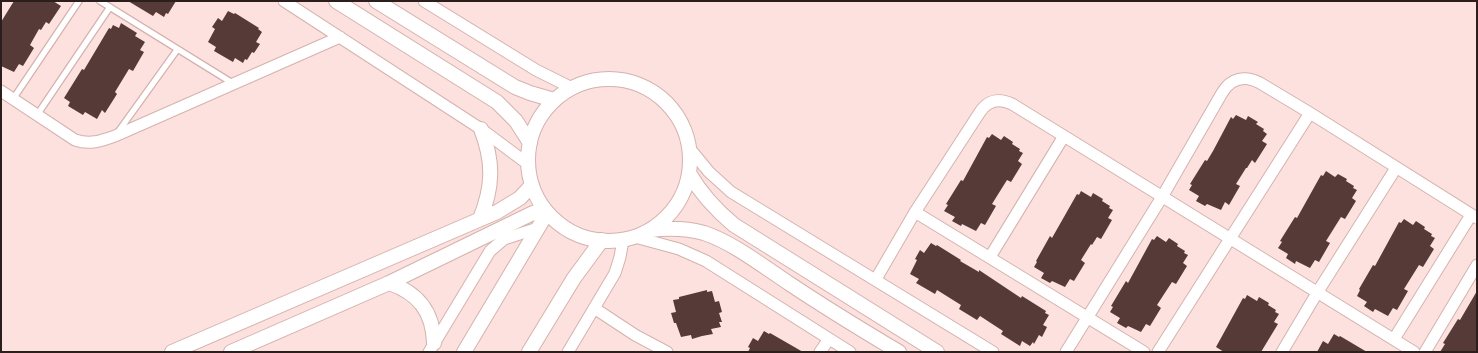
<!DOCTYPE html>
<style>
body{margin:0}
#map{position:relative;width:1478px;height:353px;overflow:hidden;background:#fde1de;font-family:Barlow,sans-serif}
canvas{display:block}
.frame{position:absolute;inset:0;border:2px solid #2b1e1d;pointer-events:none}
</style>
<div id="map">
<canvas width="1478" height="353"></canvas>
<div class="frame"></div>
</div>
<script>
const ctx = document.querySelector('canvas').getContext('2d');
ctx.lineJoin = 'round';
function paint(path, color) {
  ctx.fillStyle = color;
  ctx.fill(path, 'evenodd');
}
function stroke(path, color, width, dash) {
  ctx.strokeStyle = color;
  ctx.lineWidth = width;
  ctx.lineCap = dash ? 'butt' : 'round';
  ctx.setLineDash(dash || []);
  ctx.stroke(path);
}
paint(new Path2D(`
 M 14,1 L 53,1 L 61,6 L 49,24 L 46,22 L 41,30 L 39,29 L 30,45 L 34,48 L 23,66 L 19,64 L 14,72 L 1,66 L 1,22 Z
 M 128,1 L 176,1 L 168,14 L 166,13 L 164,17 L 156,12 L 153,16 Z
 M 228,11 L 234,14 L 235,13 L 259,28 L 258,29 L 262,32 L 256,42 L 260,44 L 254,53 L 252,52 L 247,60 L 245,59 L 243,63 L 235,58 L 233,62 L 214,51 L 216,47 L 208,42 L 215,29 L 212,27 L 218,18 L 222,21 Z
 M 121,23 L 137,33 L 135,36 L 145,42 L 140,50 L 144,52 L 133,71 L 129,69 L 115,92 L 117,94 L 105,113 L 102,110 L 97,119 L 85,112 L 83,115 L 68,106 L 70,102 L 64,98 L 82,69 L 84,70 L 109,28 L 111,29 L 113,25 L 119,28 Z
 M 1236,115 L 1246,120 L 1248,116 L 1258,122 L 1256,124 L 1264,129 L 1263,131 L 1267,134 L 1262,141 L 1267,144 L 1255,163 L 1252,160 L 1247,168 L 1246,168 L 1236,184 L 1240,186 L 1229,205 L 1225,202 L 1221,210 L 1207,204 L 1205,206 L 1196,201 L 1199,196 L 1189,190 L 1192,185 L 1190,184 L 1205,160 L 1207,161 L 1213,151 L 1231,117 L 1233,119 Z
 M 992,134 L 1001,140 L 1004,136 L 1013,142 L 1012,144 L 1020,149 L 1019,151 L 1023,153 L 1018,161 L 1022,164 L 1011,182 L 1007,180 L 992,204 L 996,206 L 985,225 L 981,223 L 976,231 L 962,224 L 961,226 L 952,221 L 955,217 L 944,211 L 948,205 L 946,204 L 961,180 L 963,181 L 987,137 L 989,138 Z
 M 1326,171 L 1335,177 L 1338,174 L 1347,179 L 1346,181 L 1354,186 L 1353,188 L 1357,190 L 1352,198 L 1356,201 L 1345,219 L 1341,217 L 1326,241 L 1330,243 L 1319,262 L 1315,260 L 1310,268 L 1296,261 L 1295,264 L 1286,258 L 1288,254 L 1278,248 L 1282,242 L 1280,241 L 1295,217 L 1297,218 L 1321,175 L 1323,176 Z
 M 1081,191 L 1091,197 L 1093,193 L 1103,199 L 1102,201 L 1110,206 L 1109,208 L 1113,210 L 1108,218 L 1112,220 L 1101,239 L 1097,237 L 1092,245 L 1091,244 L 1081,260 L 1085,263 L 1074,281 L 1070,279 L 1065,287 L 1052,281 L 1050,283 L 1041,278 L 1044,273 L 1034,267 L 1037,262 L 1036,261 L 1050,236 L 1052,238 L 1077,194 L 1079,195 Z
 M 1404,219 L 1413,225 L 1416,221 L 1425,227 L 1424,229 L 1432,234 L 1431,236 L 1435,238 L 1430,246 L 1434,249 L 1423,267 L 1419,265 L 1404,289 L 1408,291 L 1397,310 L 1393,308 L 1388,316 L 1375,309 L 1373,312 L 1364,306 L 1367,302 L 1357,296 L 1360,290 L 1359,289 L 1373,265 L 1375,266 L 1399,222 L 1401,223 Z
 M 1157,236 L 1166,242 L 1169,238 L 1178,244 L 1177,246 L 1185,251 L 1184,253 L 1188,255 L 1183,263 L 1187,266 L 1176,284 L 1172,282 L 1157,305 L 1161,308 L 1150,326 L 1146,324 L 1141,332 L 1128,326 L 1126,328 L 1117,323 L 1120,318 L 1110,312 L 1113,307 L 1111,306 L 1126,281 L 1128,283 L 1152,239 L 1154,240 Z
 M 931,243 L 936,246 L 937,245 L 961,260 L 960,261 L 979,272 L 979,270 L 1021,298 L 1022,296 L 1046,311 L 1045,313 L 1049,315 L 1043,325 L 1047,327 L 1042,337 L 1039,335 L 1034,344 L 1033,342 L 1030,346 L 1022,341 L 1020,346 L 1001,334 L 1003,331 L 980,316 L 977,320 L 959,309 L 961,305 L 937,290 L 935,294 L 916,283 L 919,279 L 910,274 L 917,260 L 915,259 L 920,250 L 924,253 Z
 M 707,290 L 707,292 L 712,291 L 715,302 L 719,301 L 722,312 L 719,313 L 722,322 L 719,322 L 721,327 L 711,329 L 713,334 L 702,336 L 692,339 L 691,335 L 681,337 L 676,323 L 674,323 L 671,313 L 676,312 L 673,300 L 679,299 L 679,297 Z
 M 1477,291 L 1477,352 L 1440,352 L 1445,344 L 1443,343 L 1458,319 L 1460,320 Z
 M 1247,295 L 1257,301 L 1259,297 L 1269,303 L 1268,305 L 1276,310 L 1275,312 L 1279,314 L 1274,322 L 1278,324 L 1261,352 L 1224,352 L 1216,347 L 1243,298 L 1245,299 Z
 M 764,331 L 769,334 L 770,333 L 803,352 L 748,352 L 750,348 L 748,347 L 753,338 L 758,341 Z
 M 1334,334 L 1339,337 L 1340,336 L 1367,352 L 1317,352 L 1323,341 L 1328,344 Z`), '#553a37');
const service = new Path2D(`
 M 100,1 L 234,84
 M 13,99 L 79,1
 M 37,115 L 110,7
 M 118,132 L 177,50`);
const minor = new Path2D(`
 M 284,1 L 481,129 L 528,164
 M 424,1 L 536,70 L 572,88
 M 1,91 L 75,140 C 90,145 101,141 115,136 L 340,37
 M 690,149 L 709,172 L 731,192 L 993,352
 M 915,212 L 1144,352
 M 635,237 L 679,249 L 706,261 L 850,352
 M 990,257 L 1064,136
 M 876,279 L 915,212 L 980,112 C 988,100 999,98 1012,104 L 1414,352
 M 594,308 L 635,335 L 667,352
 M 1394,339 L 1471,215
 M 429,352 L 490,251 L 504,239 L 538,228
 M 568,352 L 615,273 L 620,257 L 623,240
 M 820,352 L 829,339
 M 1066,352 L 1162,197 L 1222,93 C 1231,78 1245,75 1260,83 L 1310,113 L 1477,218
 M 1158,352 L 1310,113
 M 1282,352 L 1317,293 L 1396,168
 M 1425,352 L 1477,265`);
const tertiary = new Path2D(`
 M 336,1 L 497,102 L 516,121 L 530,143
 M 376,1 L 515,87 L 530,93 L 554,100
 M528 160a81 81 0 1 1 162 0a81 81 0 1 1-162 0Z
 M 689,173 C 701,194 716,210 734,225 L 937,352
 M 480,219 C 493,187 494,162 481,129
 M 650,230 C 668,228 686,228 704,233 C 734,243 764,267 790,284 C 826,308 862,330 899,352
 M 389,283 C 419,293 433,312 434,343
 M 172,352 L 497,212 L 520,198 L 532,185
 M 231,352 L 389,283 L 533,213 L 544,209
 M 464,352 L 547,213
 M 529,352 L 574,278 L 602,240`);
stroke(service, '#d4b2ae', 8);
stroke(minor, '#d4b2ae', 13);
stroke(tertiary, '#d4b2ae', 16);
stroke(service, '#fff', 5.5);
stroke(minor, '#fff', 11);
stroke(tertiary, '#fff', 14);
</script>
